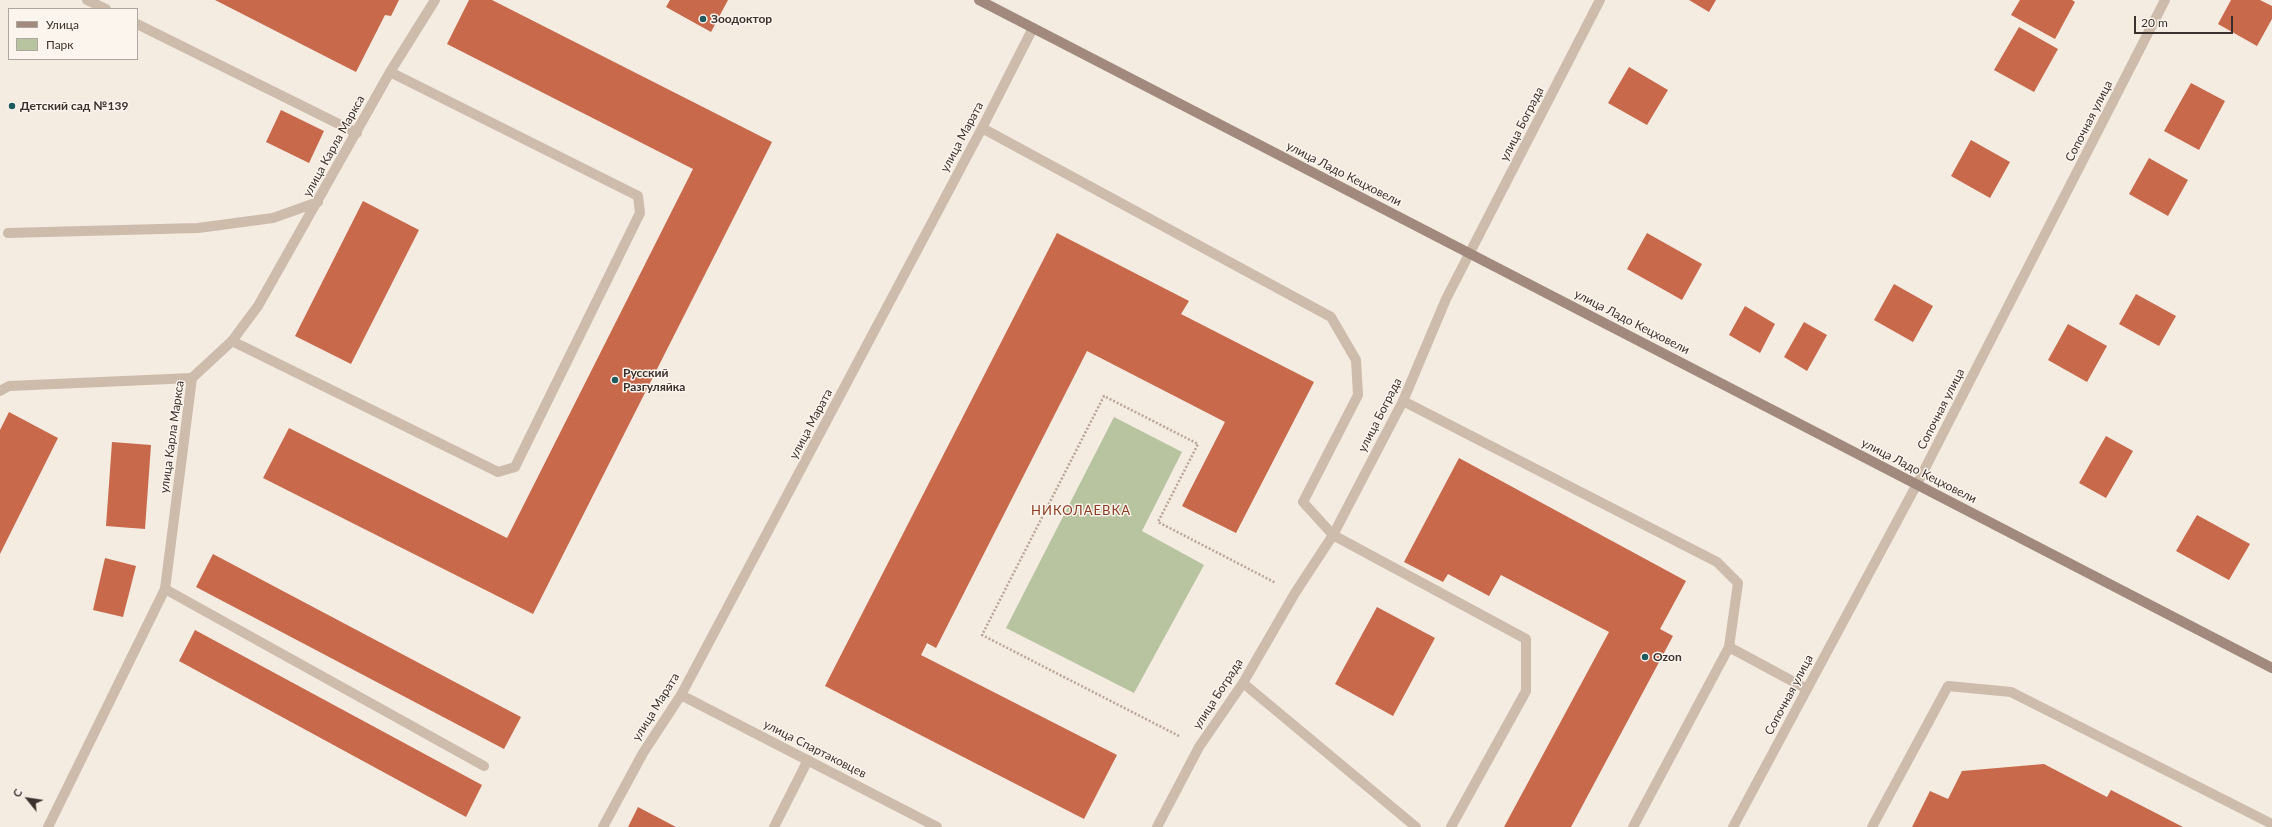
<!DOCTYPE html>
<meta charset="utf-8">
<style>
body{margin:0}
#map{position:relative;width:2272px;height:827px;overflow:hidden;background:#f4ebe1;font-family:Lato,sans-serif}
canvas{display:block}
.legend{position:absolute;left:8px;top:8px;width:130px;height:52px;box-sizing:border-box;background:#fbf5ee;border:1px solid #aea6a0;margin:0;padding:5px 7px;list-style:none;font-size:12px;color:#3b302b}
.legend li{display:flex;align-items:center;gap:8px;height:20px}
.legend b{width:20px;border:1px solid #aea6a0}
.north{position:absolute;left:8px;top:779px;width:40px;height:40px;-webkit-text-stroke:3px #fbf5ee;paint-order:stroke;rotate:300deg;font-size:11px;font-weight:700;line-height:16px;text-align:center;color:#3b302b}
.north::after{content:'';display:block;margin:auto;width:14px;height:18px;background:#3b302b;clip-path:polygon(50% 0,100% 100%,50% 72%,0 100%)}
.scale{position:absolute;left:2134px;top:16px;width:99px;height:18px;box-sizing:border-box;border:2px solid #3b302b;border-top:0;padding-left:5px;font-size:12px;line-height:14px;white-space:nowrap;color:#3b302b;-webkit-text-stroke:3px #fbf5ee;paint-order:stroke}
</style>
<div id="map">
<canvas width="2272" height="827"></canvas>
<ul class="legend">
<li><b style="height:5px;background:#a18a7d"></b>Улица</li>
<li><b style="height:11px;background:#b8c4a0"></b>Парк</li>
</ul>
<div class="north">С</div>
<div class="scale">20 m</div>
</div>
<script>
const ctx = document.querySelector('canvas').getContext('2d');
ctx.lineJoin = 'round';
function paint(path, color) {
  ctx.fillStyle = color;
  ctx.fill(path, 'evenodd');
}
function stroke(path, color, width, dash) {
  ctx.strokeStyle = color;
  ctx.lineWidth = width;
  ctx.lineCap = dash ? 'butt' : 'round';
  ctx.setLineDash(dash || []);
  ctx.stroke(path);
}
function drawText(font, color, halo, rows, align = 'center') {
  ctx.font = font + ' Lato,sans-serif';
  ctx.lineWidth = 3;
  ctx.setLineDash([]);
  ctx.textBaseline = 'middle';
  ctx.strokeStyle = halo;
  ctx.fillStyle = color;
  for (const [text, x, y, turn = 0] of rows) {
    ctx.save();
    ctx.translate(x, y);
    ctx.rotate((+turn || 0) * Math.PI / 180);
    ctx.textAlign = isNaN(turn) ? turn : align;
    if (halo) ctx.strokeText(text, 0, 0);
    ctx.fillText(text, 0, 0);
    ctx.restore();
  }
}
paint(new Path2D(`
 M 1114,417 L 1182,452 L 1142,531 L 1204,565 L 1134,693 L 1006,628 Z`), '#b8c4a0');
paint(new Path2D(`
 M 215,0 L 399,0 L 391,16 L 385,15 L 356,72 Z
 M 469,0 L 492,0 L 772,142 L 533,614 L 263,478 L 289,428 L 507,538 L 693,169 L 447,44 Z
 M 670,0 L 728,0 L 711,32 L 666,7 Z
 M 1689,0 L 1716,0 L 1709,12 Z
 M 2020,0 L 2072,0 L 2075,2 L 2055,39 L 2011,15 Z
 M 2231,0 L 2260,0 L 2272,6 L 2272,19 L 2257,46 L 2218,24 Z
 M 2019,27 L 2058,49 L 2034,92 L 1994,70 Z
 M 1629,67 L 1668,90 L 1647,125 L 1608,103 Z
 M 2191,83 L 2225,101 L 2199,150 L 2164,131 Z
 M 281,110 L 324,131 L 309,163 L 266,142 Z
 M 1971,140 L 2010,162 L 1990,198 L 1951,176 Z
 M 2149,158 L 2188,180 L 2168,216 L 2129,194 Z
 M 363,201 L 419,230 L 351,364 L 295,336 Z
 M 1057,233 L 1189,301 L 1181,314 L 1314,382 L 1236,533 L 1182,506 L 1225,422 L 1087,351 L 936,648 L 927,643 L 921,655 L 1117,755 L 1084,819 L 825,686 Z
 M 1647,233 L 1702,264 L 1682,300 L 1627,269 Z
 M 1894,284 L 1933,306 L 1913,342 L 1874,320 Z
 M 2136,294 L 2176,316 L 2159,346 L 2119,324 Z
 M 1745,306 L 1775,324 L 1760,353 L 1729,335 Z
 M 1804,322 L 1827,335 L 1807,371 L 1784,357 Z
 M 2068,324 L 2107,346 L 2087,382 L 2048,360 Z
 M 9,412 L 58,438 L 0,554 L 0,430 Z
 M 2106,436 L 2133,451 L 2106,498 L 2079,483 Z
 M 112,442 L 151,445 L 145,529 L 106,526 Z
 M 1459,458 L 1686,581 L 1660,629 L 1673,636 L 1571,827 L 1504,827 L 1609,632 L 1501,575 L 1489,596 L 1448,574 L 1443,582 L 1404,562 Z
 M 2197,515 L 2250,544 L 2229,580 L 2176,551 Z
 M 213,554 L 521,717 L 504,749 L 196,587 Z
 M 105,558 L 136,566 L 123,617 L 93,610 Z
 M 1377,607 L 1435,638 L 1393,716 L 1335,684 Z
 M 195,630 L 482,785 L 466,817 L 179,661 Z
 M 2044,764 L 2107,797 L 2111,790 L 2183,827 L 1912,827 L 1930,791 L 1948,799 L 1962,771 Z
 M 638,807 L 676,827 L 628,827 Z`), '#c8694b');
stroke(new Path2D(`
 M 1179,736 L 982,635 L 1104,396 L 1198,444 L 1158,522 L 1276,583`), '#b9a596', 2.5, [2, 2]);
stroke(new Path2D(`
 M 87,0 L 106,9
 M 137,24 L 357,133
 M 982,128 L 1331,317 L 1356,360 L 1358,395 L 1303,502 L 1333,535 L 1526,639 L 1526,691 L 1451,827
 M 8,233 L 198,228 L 273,218 L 318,202
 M 232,341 L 498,472 L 515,467 L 640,213 L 638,196 L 390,72
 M 0,391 L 9,386 L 192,378
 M 1403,401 L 1717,562 L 1738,583 L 1729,647 L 1807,689
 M 165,589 L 484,766
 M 1243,683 L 1416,827
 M 774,827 L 808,760
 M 1633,827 L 1729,647
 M 1872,827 L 1948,686 L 2011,692 L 2272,824`), '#cdbbac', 10);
stroke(new Path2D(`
 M 681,695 L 937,827
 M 48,827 L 165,589 L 192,378 L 232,341 L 258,306 L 390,72 L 435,0
 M 603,827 L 643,753 L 681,695 L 982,128 L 1033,28
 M 1157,827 L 1199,747 L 1243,683 L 1295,593 L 1333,535 L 1403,401 L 1446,299 L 1600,0
 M 1733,827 L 1917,484 L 2165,0`), '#cdbbac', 10);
stroke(new Path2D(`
 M 979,0 L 2272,668`), '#a18a7d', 10);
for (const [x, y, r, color] of [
 [703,19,4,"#1f5a5e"],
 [12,106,4,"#1f5a5e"],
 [615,380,4,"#1f5a5e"],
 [1645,657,4,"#1f5a5e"]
]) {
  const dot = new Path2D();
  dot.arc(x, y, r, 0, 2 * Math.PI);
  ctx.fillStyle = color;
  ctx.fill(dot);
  stroke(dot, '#fbf5ee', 1.5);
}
drawText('bold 12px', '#3b302b', '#fbf5ee', [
 ["Зоодоктор",711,19],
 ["Детский сад №139",20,106],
 ["Русский",623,373],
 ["Разгуляйка",623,387],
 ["Ozon",1653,657]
], 'left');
drawText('12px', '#3b302b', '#fbf5ee', [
 ["Сопочная улица",2089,121,-63],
 ["улица Бограда",1522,124,-63],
 ["улица Марата",962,137,-62],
 ["улица Карла Маркса",334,146,-61],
 ["улица Ладо Кецховели",1344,174,27],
 ["улица Ладо Кецховели",1632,322,27],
 ["Сопочная улица",1941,409,-63],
 ["улица Бограда",1380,415,-63],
 ["улица Марата",811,424,-62],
 ["улица Карла Маркса",172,437,-82],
 ["улица Ладо Кецховели",1919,471,27],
 ["улица Бограда",1218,694,-57],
 ["Сопочная улица",1789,695,-62],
 ["улица Марата",656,707,-58],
 ["улица Спартаковцев",815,749,27]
]);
ctx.letterSpacing = '1px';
drawText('13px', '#8c3b22', '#fbf5ee', [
 ["НИКОЛАЕВКА",1081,511]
]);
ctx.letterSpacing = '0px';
</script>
